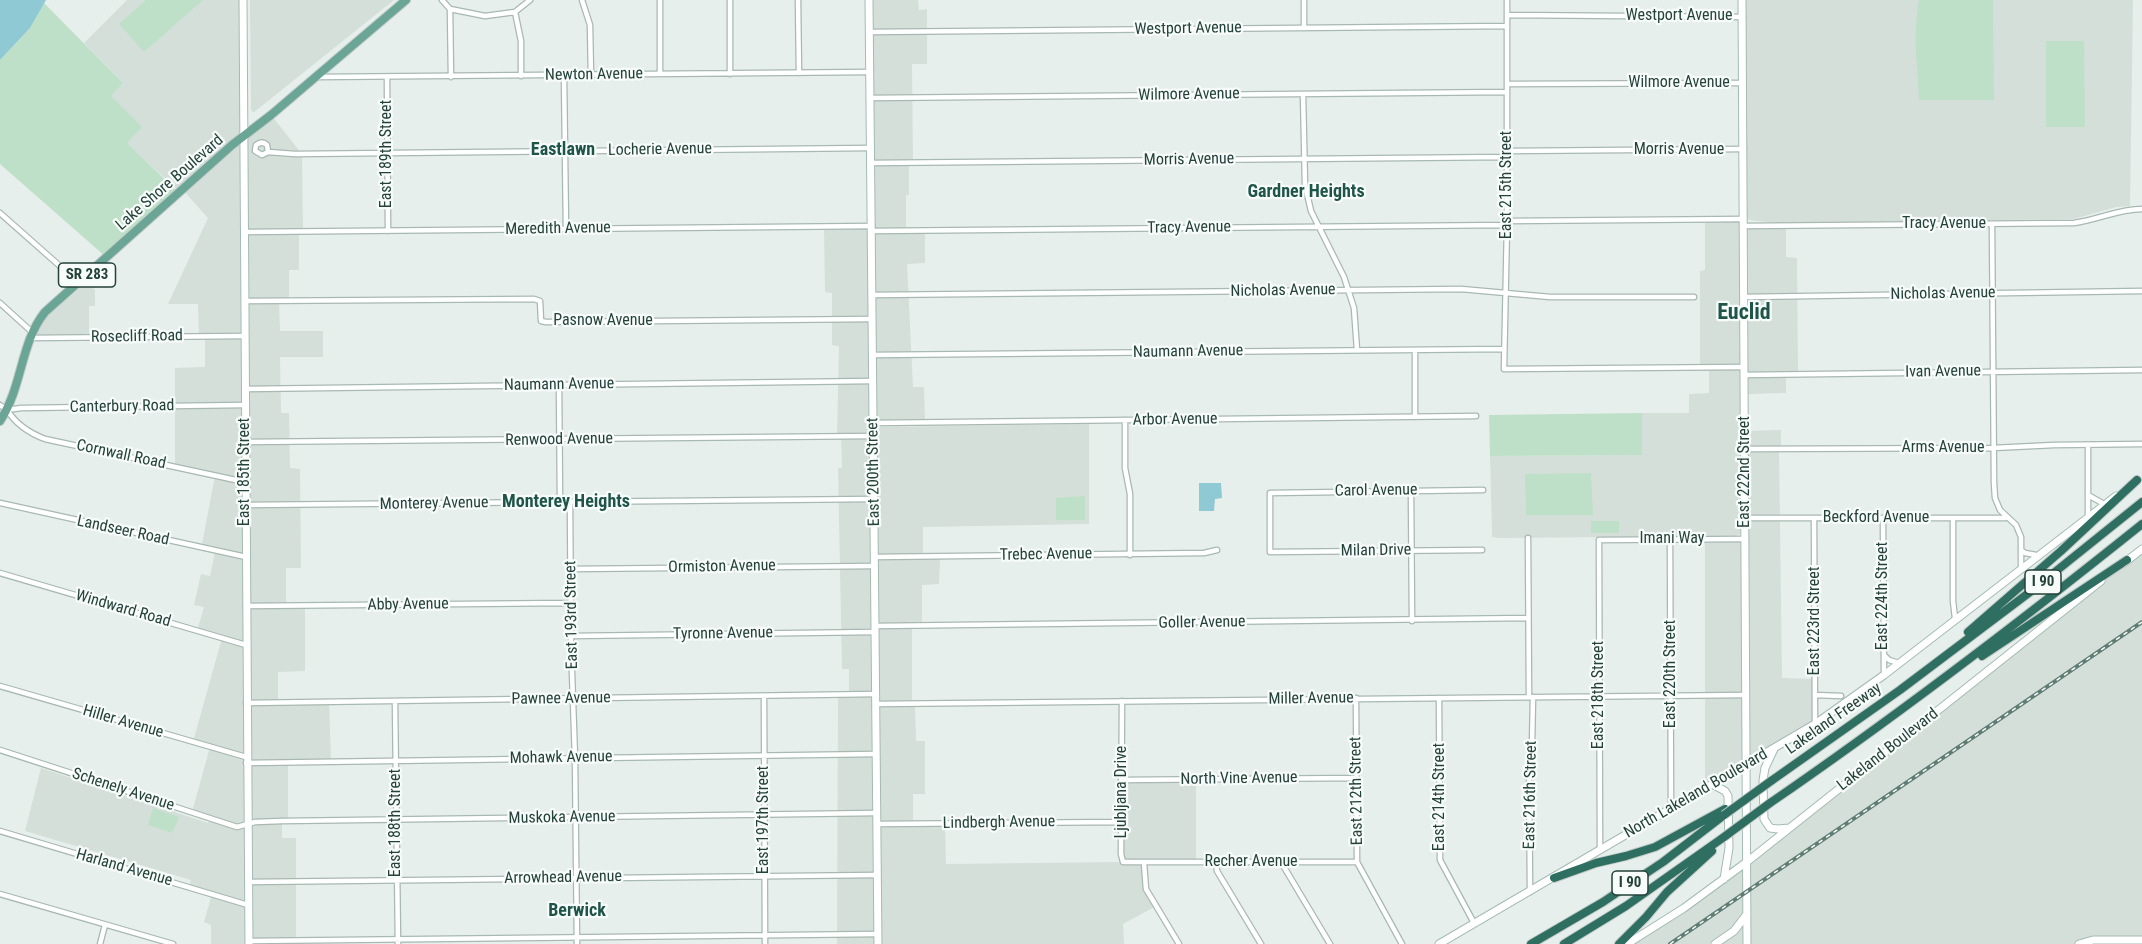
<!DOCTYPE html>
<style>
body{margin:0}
canvas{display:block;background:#e6efeb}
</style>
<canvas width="2142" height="944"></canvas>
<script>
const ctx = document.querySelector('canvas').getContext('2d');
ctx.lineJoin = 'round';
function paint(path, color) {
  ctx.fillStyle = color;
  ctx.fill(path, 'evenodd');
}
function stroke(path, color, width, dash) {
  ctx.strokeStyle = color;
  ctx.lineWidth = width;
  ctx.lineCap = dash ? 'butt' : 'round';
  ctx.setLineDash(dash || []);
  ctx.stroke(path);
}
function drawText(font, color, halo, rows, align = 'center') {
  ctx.font = font + ' "Roboto Condensed",sans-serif';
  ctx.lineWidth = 4.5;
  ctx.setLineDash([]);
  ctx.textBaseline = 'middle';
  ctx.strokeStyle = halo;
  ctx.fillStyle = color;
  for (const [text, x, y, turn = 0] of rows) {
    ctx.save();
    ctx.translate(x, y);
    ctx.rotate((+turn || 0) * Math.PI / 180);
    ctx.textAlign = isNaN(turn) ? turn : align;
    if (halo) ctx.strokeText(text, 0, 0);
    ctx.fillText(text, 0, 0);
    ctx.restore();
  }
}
paint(new Path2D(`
 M 127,0 L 243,0 L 244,137 L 271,115 L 302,154 L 303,232 L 299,233 L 299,270 L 289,270 L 289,300 L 279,301 L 280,331 L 323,331 L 323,357 L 280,357 L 281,413 L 289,413 L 290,468 L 300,469 L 301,568 L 286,568 L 286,606 L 305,606 L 305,671 L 278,672 L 278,702 L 329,702 L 331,761 L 288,763 L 288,821 L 282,821 L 282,838 L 296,838 L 296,944 L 211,944 L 211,925 L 204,922 L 212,894 L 189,887 L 191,880 L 25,831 L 41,768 L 208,823 L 210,819 L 192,812 L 210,747 L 193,742 L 222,638 L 197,631 L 204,607 L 194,605 L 201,574 L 210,576 L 215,552 L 201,549 L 215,476 L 175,467 L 175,368 L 205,367 L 205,337 L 199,336 L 198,304 L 168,304 L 208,218 L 183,190 L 180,192 L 126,143 L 110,96 L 123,83 L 84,43 Z
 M 250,0 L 394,0 L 253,113 L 251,109 Z
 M 869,0 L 918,0 L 919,10 L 927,9 L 927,64 L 912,64 L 913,163 L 909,163 L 909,195 L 906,195 L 906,230 L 925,230 L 925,263 L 907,264 L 913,387 L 924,387 L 925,422 L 873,423 L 874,527 L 879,527 L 877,427 L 1089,424 L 1089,524 L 923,527 L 923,557 L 940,557 L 939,584 L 922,585 L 922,626 L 912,626 L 912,703 L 915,703 L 916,741 L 925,741 L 925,794 L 913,794 L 913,823 L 945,824 L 946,864 L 1123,862 L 1121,780 L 1196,779 L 1196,863 L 1144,863 L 1146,889 L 1156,906 L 1123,924 L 1124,944 L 837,944 L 838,695 L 849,694 L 849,669 L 842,669 L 838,468 L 842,468 L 841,437 L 837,437 L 839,346 L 832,345 L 832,293 L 825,292 L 824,226 L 871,226 Z
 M 1746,0 L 2133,0 L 2130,206 L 2116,207 L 2074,219 L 1776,223 L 1749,220 L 1747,215 Z
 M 1705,219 L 1744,219 L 1744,226 L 1786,225 L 1786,257 L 1797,258 L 1798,374 L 1786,375 L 1786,393 L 1745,394 L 1745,431 L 1781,430 L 1781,448 L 1779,449 L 1782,678 L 1815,679 L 1815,724 L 1705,788 L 1705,539 L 1745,539 L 1745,493 L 1741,493 L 1740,534 L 1735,536 L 1499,538 L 1492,537 L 1492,532 L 1490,456 L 1642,455 L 1642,413 L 1689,413 L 1689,394 L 1709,393 L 1709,368 L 1700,367 L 1700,271 L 1705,270 Z
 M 83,278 L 95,290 L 95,306 L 89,306 L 89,338 L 29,338 L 38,321 Z
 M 2142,549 L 2142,944 L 1627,944 L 1684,908 Z`), '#d4dfda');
paint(new Path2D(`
 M 146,0 L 203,0 L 144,52 L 119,24 Z
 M 1919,0 L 1993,0 L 1994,100 L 1919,100 C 1918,63 1912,38 1919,0 Z
 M 44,3 L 123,83 L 111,96 L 142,127 L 127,143 L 179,193 L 106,257 L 0,164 L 0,60 L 30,28 Z
 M 2046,41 L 2084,41 L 2085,127 L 2046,127 Z
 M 1642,413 L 1642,455 L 1490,456 L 1489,415 Z
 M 1591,473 L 1593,515 L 1526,515 L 1525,474 Z
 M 1085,496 L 1085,520 L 1056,520 L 1056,498 Z
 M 1591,521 L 1619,521 L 1619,533 L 1591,533 Z
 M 153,808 L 179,817 L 172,833 L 148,825 Z`), '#bfe0c8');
paint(new Path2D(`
 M 0,0 L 46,0 L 30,28 L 0,60 Z
 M 1199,483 L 1221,483 L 1222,498 L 1215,499 L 1214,511 L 1199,511 Z`), '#8ec9d4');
const street = new Path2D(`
 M 442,0 L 450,9 L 485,16 L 515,12 L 530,0
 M 582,0 L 590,25 L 591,76
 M 660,0 L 660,74
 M 730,0 L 730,74
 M 798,0 L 799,73
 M 1304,0 L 1304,28
 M 1507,0 L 1507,225 L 1504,369 L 1744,367
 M 450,9 L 451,77
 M 515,12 L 521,41 L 521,76
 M 1507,15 L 1743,17
 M 870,32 L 1507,26
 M 564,76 L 566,229
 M 317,77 L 870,72
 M 387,77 L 388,231
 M 1507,84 L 1743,83
 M 1303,94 L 1305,185 L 1311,211 L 1344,277 L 1354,308 L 1357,350
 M 870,98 L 1507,92
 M 1507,151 L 1744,149
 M 268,152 L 267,145 C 264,142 260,142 256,145 L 255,151 L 262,155 L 268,152 L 295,154 L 871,148
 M 871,163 L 1507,157
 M 0,213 L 78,282
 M 1507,221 L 1744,219
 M 1992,224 L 1994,483 L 1995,498 L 2000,510 L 2016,525 L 2021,537 L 2021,568
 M 1744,226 L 2074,223 C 2098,220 2118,209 2142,209
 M 872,231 L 1507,225
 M 244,232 L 872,226
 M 872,295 L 1461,289 L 1550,297 L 1694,297
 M 1744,297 L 2142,291
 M 245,301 L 534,299 L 540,301 L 541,321 L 546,322 L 872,319
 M 0,303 L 32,332
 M 29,338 L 245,336
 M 1415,350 L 1415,417
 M 873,355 L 1504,349
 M 1744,375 L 2142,370
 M 559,385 L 560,502
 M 245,389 L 873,381
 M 0,405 L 7,410 L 21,408 L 245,405
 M 7,410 C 16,424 29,433 45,439 L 245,482
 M 1125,420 L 1125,468 L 1130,494 L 1130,555
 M 873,423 L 1476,416
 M 245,442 L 873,436
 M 1745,449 L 1993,448 L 2054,445 L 2142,444
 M 1411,491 L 1412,621
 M 2088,495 L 2104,504
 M 570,502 L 571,644 L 575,758 L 577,944
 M 0,503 L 246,557
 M 245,505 L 874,499
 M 2088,515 L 2088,445
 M 1745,518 L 2006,518
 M 1814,518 L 1815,724
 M 1883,518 L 1884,674
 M 1953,518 L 1953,601 L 1955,618
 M 1528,538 L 1529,697
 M 1670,539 L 1671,809
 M 1482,550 L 1270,552 L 1270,493 L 1483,490
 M 2021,550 L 2025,553 L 2036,555
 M 875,557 L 1204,553 L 1217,550
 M 570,569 L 875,566
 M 0,573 L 246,645
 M 246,606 L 570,603
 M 875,626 L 1528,618
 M 571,636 L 875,632
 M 1884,655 L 1889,660 L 1899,663
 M 0,686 L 246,757
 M 1815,695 L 1841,696
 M 764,696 L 765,944
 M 1356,698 L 1357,862 L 1402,944
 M 1439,698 L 1440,860 L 1474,923
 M 395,701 L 398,944
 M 1122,701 L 1121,854 L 1123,862 L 1357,862
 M 246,703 L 876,694
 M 876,704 L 1746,695
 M 0,750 L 237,827 L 255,822 L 282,821 L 877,813
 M 246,763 L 876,754
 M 1121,780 L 1356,778
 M 877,824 L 1121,822
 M 0,831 L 248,905
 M 1600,849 L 1599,540 L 1745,539
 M 1216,862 L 1217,871 L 1261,944
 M 1281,862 L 1330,944
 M 1144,863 L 1146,889 L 1179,944
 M 248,882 L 877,875
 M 1530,892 L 1529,763 L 1532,744 L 1533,697
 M 0,894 L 173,944
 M 249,941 L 878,934
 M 100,944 L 105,925`);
const secondary = new Path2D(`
 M 243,0 L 249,944
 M 869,0 L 878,944
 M 1742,0 L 1747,944
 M 2124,563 L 2142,549
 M 1774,749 L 1765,768 L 1763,780 L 1764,819 L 1770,828 L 1778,829 L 1789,828
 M 1712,784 L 1725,791 L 1728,796 L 1729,848 L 1724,879
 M 1439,944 L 1815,724 L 1884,675 L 2116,496
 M 1627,944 L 1684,908 L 1748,861 L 2101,581
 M 1715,944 L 1734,931 L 1747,914
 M 2079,944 L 2093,940 L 2142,940`);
const primary = new Path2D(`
 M 0,421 C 23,386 20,343 45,312 L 232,145 L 271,115 L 406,0`);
const highway = new Path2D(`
 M 1968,632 L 2061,551 L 2137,480
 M 1982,656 L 2127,560
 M 1771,781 L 1900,690 L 2030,592 L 2142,502
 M 1770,803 C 1898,715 2021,621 2142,524
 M 1554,878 L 1596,863 L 1626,856 L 1655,847 L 1725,809
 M 1531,944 L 1603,902 L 1663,862 L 1724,815
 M 1564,944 L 1626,906 L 1724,837
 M 1619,944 L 1646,917 L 1667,892 L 1712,851`);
stroke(street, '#a8b8b2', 7);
stroke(secondary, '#a4bbb3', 9);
stroke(primary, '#c2cac8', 10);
stroke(highway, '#c2cac8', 10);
stroke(street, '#fff', 4.5);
stroke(secondary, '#fff', 7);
stroke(primary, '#6aa596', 8);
stroke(highway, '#2f6f62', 8);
const rail = new Path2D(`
 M 1670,944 L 2142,622`);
stroke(rail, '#5f7d75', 4);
stroke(rail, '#f7fbf9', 1.5, [4.5]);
const highwayBridge = new Path2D(`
 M 1724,815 L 1771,781
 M 1724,837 L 1770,803`);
stroke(highwayBridge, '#c2cac8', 10, []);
stroke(highwayBridge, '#2f6f62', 8);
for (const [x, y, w] of [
 [87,275,57],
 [2043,582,36],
 [1630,883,36]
]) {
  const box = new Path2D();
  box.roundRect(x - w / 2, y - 12, w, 24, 4.5);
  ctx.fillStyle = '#f7fbf9';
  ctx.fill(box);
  stroke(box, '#24423a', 1.5);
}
drawText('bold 15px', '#24423a', null, [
 ["SR 283",87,275],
 ["I 90",2043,582],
 ["I 90",1630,883]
]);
drawText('16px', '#24423a', '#f7fbf9', [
 ["Westport Avenue",1679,16],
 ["Westport Avenue",1188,29,-1],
 ["Newton Avenue",594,75,-1],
 ["Wilmore Avenue",1679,83],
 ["Wilmore Avenue",1189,95,-1],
 ["Locherie Avenue",660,150,-1],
 ["Morris Avenue",1679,150],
 ["East 189th Street",387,154,-90],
 ["Morris Avenue",1189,160,-1],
 ["Lake Shore Boulevard",170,183,-41],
 ["East 215th Street",1507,185,-90],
 ["Tracy Avenue",1944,224],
 ["Tracy Avenue",1189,228,-1],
 ["Meredith Avenue",558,229,-1],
 ["Nicholas Avenue",1283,291,-1],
 ["Nicholas Avenue",1943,294,-1],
 ["Pasnow Avenue",603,321],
 ["Rosecliff Road",137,337,-1],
 ["Naumann Avenue",1188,352,-1],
 ["Ivan Avenue",1943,372,-1],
 ["Naumann Avenue",559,385,-1],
 ["Canterbury Road",122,407,-1],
 ["Arbor Avenue",1175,420,-1],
 ["Renwood Avenue",559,440,-1],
 ["Arms Avenue",1943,448],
 ["Cornwall Road",121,455,12],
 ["East 185th Street",245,472,-90],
 ["East 200th Street",874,472,-91],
 ["East 222nd Street",1745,472,-90],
 ["Carol Avenue",1376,491,-1],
 ["Monterey Avenue",434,504,-1],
 ["Beckford Avenue",1876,518],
 ["Landseer Road",123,531,12],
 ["Imani Way",1672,539],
 ["Milan Drive",1376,551,-1],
 ["Trebec Avenue",1046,555,-1],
 ["Ormiston Avenue",722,567,-1],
 ["East 224th Street",1883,596,-90],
 ["Abby Avenue",408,605,-1],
 ["Windward Road",123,609,16],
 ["East 193rd Street",572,615,-91],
 ["East 223rd Street",1815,621,-90],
 ["Goller Avenue",1202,623,-1],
 ["Tyronne Avenue",723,634,-1],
 ["East 220th Street",1671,674,-90],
 ["East 218th Street",1599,695,-90],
 ["Pawnee Avenue",561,699,-1],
 ["Miller Avenue",1311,699,-1],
 ["Lakeland Freeway",1834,719,-35],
 ["Hiller Avenue",123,722,16],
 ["Lakeland Boulevard",1888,750,-38],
 ["Mohawk Avenue",561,758,-1],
 ["North Vine Avenue",1239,779,-1],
 ["Schenely Avenue",123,790,18],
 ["East 212th Street",1357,791,-91],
 ["Ljubljana Drive",1122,792,-90],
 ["North Lakeland Boulevard",1696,794,-30],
 ["East 216th Street",1531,795,-89],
 ["East 214th Street",1440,797,-90],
 ["Muskoka Avenue",562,818,-1],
 ["East 197th Street",764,820,-90],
 ["East 188th Street",396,823,-90],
 ["Lindbergh Avenue",999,823,-1],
 ["Recher Avenue",1251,862],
 ["Harland Avenue",124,868,16],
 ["Arrowhead Avenue",563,878,-1]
]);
drawText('bold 18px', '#1f5548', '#f7fbf9', [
 ["Eastlawn",563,150],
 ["Gardner Heights",1306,192],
 ["Monterey Heights",566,502],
 ["Berwick",577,911]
]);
drawText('bold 22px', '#1f5548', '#f7fbf9', [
 ["Euclid",1744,313]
]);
</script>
